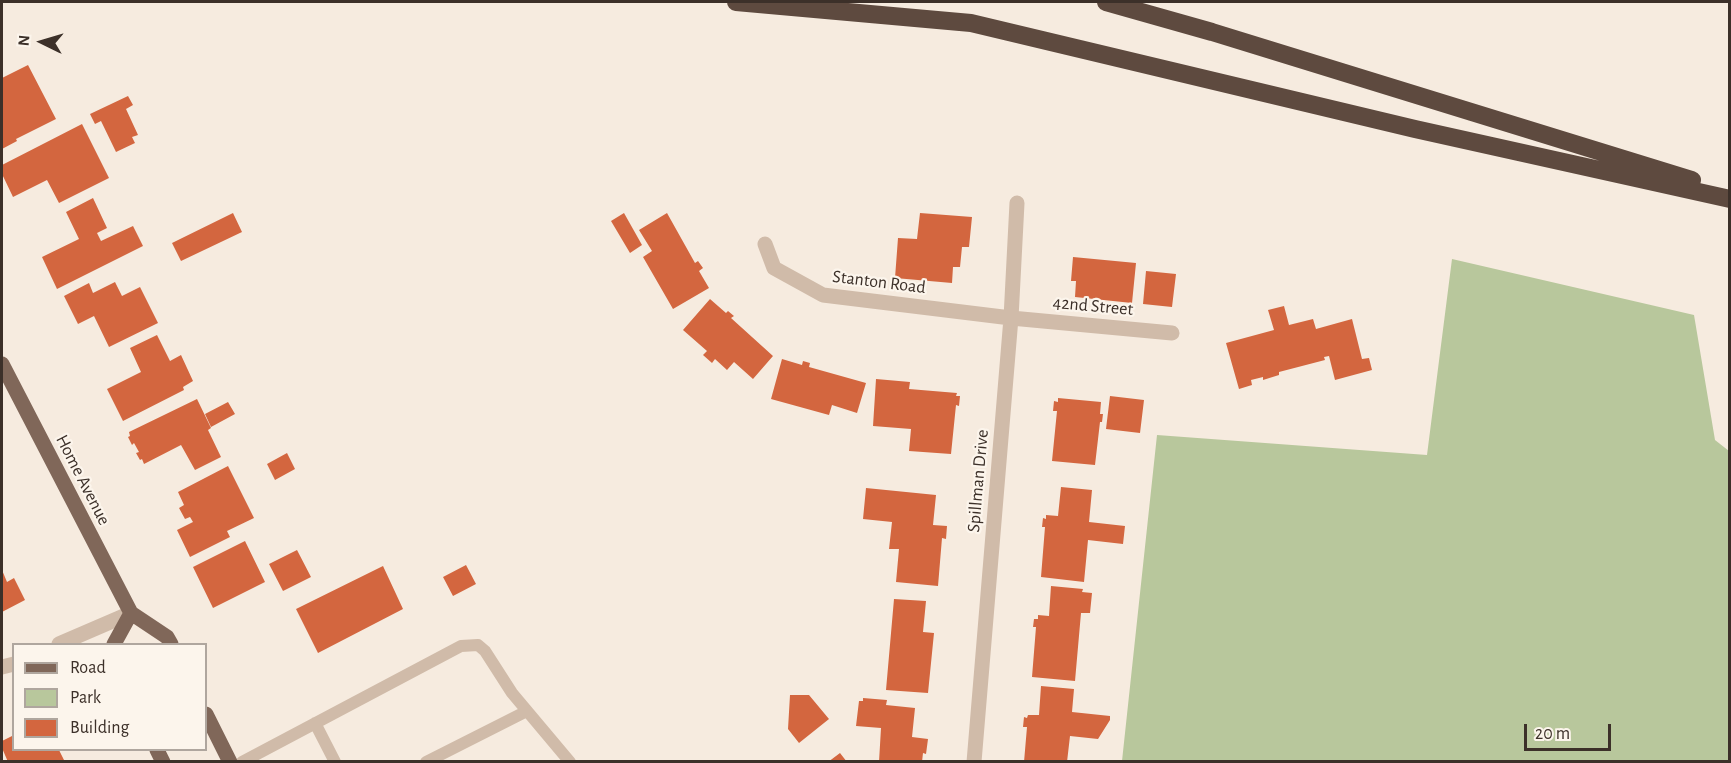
<!DOCTYPE html>
<style>
body{margin:0}
#map{position:relative;width:1731px;height:763px;overflow:hidden;background:#f6ebdf;font-family:"Alegreya Sans",sans-serif}
canvas{display:block}
.frame{position:absolute;inset:0;border:3px solid #3c3029;pointer-events:none}
.legend{position:absolute;left:12px;top:643px;width:195px;height:108px;box-sizing:border-box;background:#fcf5ec;border:2px solid #afa69e;margin:0;padding:8px 10px;list-style:none;font-size:18px;color:#3c3029}
.legend li{display:flex;align-items:center;gap:12px;height:30px}
.legend b{width:30px;border:2px solid #afa69e}
.north{position:absolute;left:12px;top:12px;width:60px;height:60px;-webkit-text-stroke:4px #fcf5ec;paint-order:stroke;rotate:275deg;font-size:16px;font-weight:700;line-height:24px;text-align:center;color:#3c3029}
.north::after{content:'';display:block;margin:auto;width:21px;height:27px;background:#3c3029;clip-path:polygon(50% 0,100% 100%,50% 72%,0 100%)}
.scale{position:absolute;left:1524px;top:724px;width:87px;height:27px;box-sizing:border-box;border:3px solid #3c3029;border-top:0;padding-left:8px;font-size:18px;line-height:21px;white-space:nowrap;color:#3c3029;-webkit-text-stroke:4px #fcf5ec;paint-order:stroke}
</style>
<div id="map">
<canvas width="1731" height="763"></canvas>
<div class="frame"></div>
<ul class="legend">
<li><b style="height:8px;background:#806759"></b>Road</li>
<li><b style="height:16px;background:#b8c79c"></b>Park</li>
<li><b style="height:16px;background:#d3663f"></b>Building</li>
</ul>
<div class="north">N</div>
<div class="scale">20 m</div>
</div>
<script>
const ctx = document.querySelector('canvas').getContext('2d');
ctx.lineJoin = 'round';
function paint(path, color) {
  ctx.fillStyle = color;
  ctx.fill(path, 'evenodd');
}
function stroke(path, color, width, dash) {
  ctx.strokeStyle = color;
  ctx.lineWidth = width;
  ctx.lineCap = dash ? 'butt' : 'round';
  ctx.setLineDash(dash || []);
  ctx.stroke(path);
}
function drawText(font, color, halo, rows, align = 'center') {
  ctx.font = font + ' "Alegreya Sans",sans-serif';
  ctx.lineWidth = 4.5;
  ctx.setLineDash([]);
  ctx.textBaseline = 'middle';
  ctx.strokeStyle = halo;
  ctx.fillStyle = color;
  for (const [text, x, y, turn = 0] of rows) {
    ctx.save();
    ctx.translate(x, y);
    ctx.rotate((+turn || 0) * Math.PI / 180);
    ctx.textAlign = isNaN(turn) ? turn : align;
    if (halo) ctx.strokeText(text, 0, 0);
    ctx.fillText(text, 0, 0);
    ctx.restore();
  }
}
paint(new Path2D(`
 M 1452,259 L 1694,315 L 1715,440 L 1729,451 L 1729,761 L 1122,761 L 1157,435 L 1427,455 Z`), '#b8c79c');
paint(new Path2D(`
 M 28,65 L 56,119 L 16,139 L 17,141 L 2,149 L 2,78 Z
 M 128,96 L 133,105 L 126,109 L 138,135 L 132,137 L 135,143 L 116,152 L 101,121 L 95,124 L 90,114 Z
 M 82,124 L 109,178 L 59,203 L 47,180 L 13,197 L 2,174 L 2,165 Z
 M 93,198 L 107,228 L 97,233 L 101,241 L 133,226 L 143,246 L 57,289 L 42,257 L 79,239 L 66,212 Z
 M 233,213 L 242,232 L 181,261 L 172,243 Z
 M 624,213 L 642,245 L 630,253 L 611,221 Z
 M 667,213 L 695,263 L 698,261 L 703,268 L 699,271 L 709,288 L 673,309 L 643,257 L 652,251 L 639,230 Z
 M 920,213 L 972,217 L 969,247 L 962,247 L 960,267 L 953,267 L 952,283 L 895,278 L 898,238 L 917,239 Z
 M 1073,257 L 1136,263 L 1132,303 L 1075,297 L 1076,281 L 1071,281 Z
 M 1146,271 L 1176,274 L 1172,307 L 1143,304 Z
 M 115,282 L 122,296 L 140,287 L 158,323 L 109,347 L 94,316 L 78,324 L 64,296 L 89,283 L 93,293 Z
 M 710,299 L 726,313 L 728,311 L 734,316 L 731,318 L 773,356 L 753,379 L 734,362 L 727,370 L 715,359 L 712,363 L 703,355 L 707,351 L 683,330 Z
 M 1284,306 L 1289,325 L 1313,319 L 1316,329 L 1352,319 L 1362,359 L 1369,358 L 1372,370 L 1335,380 L 1329,356 L 1324,357 L 1325,360 L 1279,372 L 1279,375 L 1263,380 L 1263,377 L 1251,380 L 1252,385 L 1239,389 L 1226,343 L 1274,330 L 1268,310 Z
 M 157,335 L 170,361 L 181,355 L 193,381 L 183,387 L 184,390 L 123,421 L 107,389 L 141,372 L 130,348 Z
 M 782,359 L 802,365 L 803,361 L 810,363 L 809,367 L 866,383 L 857,413 L 832,405 L 829,415 L 771,399 Z
 M 876,379 L 910,382 L 909,389 L 957,393 L 956,396 L 960,396 L 959,406 L 956,405 L 951,454 L 909,451 L 911,429 L 873,426 Z
 M 1110,396 L 1144,400 L 1140,433 L 1106,429 Z
 M 1058,398 L 1101,402 L 1100,414 L 1103,414 L 1102,422 L 1100,422 L 1095,465 L 1052,461 L 1057,411 L 1053,411 L 1054,401 L 1058,402 Z
 M 197,399 L 211,428 L 208,430 L 221,457 L 195,470 L 181,445 L 144,464 L 142,459 L 140,460 L 136,453 L 139,452 L 134,443 L 132,445 L 128,437 L 130,436 L 129,432 Z
 M 228,402 L 235,414 L 211,427 L 205,414 Z
 M 287,453 L 295,469 L 275,480 L 267,464 Z
 M 228,466 L 254,518 L 227,531 L 230,537 L 190,557 L 177,530 L 193,522 L 190,517 L 185,519 L 179,508 L 184,505 L 178,492 Z
 M 1061,487 L 1092,490 L 1089,522 L 1125,526 L 1123,544 L 1088,540 L 1084,582 L 1041,577 L 1045,527 L 1042,527 L 1043,518 L 1046,519 L 1046,515 L 1058,516 Z
 M 866,488 L 936,495 L 933,525 L 947,526 L 946,539 L 942,538 L 938,586 L 896,582 L 899,549 L 889,549 L 892,522 L 863,519 Z
 M 245,541 L 265,582 L 213,608 L 193,567 Z
 M 297,550 L 311,577 L 283,591 L 269,564 Z
 M 466,565 L 476,584 L 453,596 L 443,577 Z
 M 383,566 L 403,609 L 318,653 L 296,609 Z
 M 2,570 L 7,582 L 14,578 L 25,600 L 2,612 Z
 M 1051,586 L 1083,589 L 1082,592 L 1092,593 L 1090,613 L 1081,613 L 1075,681 L 1032,677 L 1036,627 L 1033,627 L 1034,619 L 1038,619 L 1038,615 L 1049,616 Z
 M 894,599 L 926,601 L 923,632 L 934,633 L 928,693 L 886,690 Z
 M 1041,686 L 1074,689 L 1072,712 L 1110,716 L 1110,720 L 1098,739 L 1070,736 L 1067,762 L 1024,762 L 1027,727 L 1023,727 L 1024,717 L 1027,718 L 1028,715 L 1039,715 Z
 M 790,695 L 809,695 L 829,719 L 799,743 L 788,729 Z
 M 863,698 L 887,700 L 886,705 L 915,708 L 912,737 L 928,739 L 926,754 L 923,753 L 922,762 L 879,762 L 881,728 L 856,726 L 859,701 L 863,701 Z
 M 14,735 L 14,750 L 59,750 L 65,762 L 8,762 L 2,748 L 2,741 Z
 M 840,753 L 847,762 L 828,762 Z`), '#d3663f');
stroke(new Path2D(`
 M 315,723 L 335,762
 M 242,762 L 461,646 L 478,645 L 485,651 L 512,693 L 570,762
 M 426,762 L 527,711`), '#d0bba9', 12);
stroke(new Path2D(`
 M 765,244 L 774,268 L 823,295 L 1011,318 L 1172,333
 M 59,644 L 131,613
 M 2,667 L 14,664
 M 974,762 L 1011,318 L 1017,203`), '#d0bba9', 15);
stroke(new Path2D(`
 M 2,364 L 131,613 L 167,637 L 171,644
 M 114,644 L 131,613
 M 206,714 L 230,762
 M 157,750 L 163,762`), '#806759', 15);
stroke(new Path2D(`
 M 736,2 L 971,23 L 1415,129 L 1730,199
 M 1106,2 L 1212,32 L 1692,180`), '#5e4a3f', 18);
drawText('18px', '#3c3029', '#fcf5ec', [
 ["Stanton Road",879,282,7],
 ["42nd Street",1093,306,5],
 ["Home Avenue",83,480,63],
 ["Spillman Drive",978,481,-85]
]);
</script>
